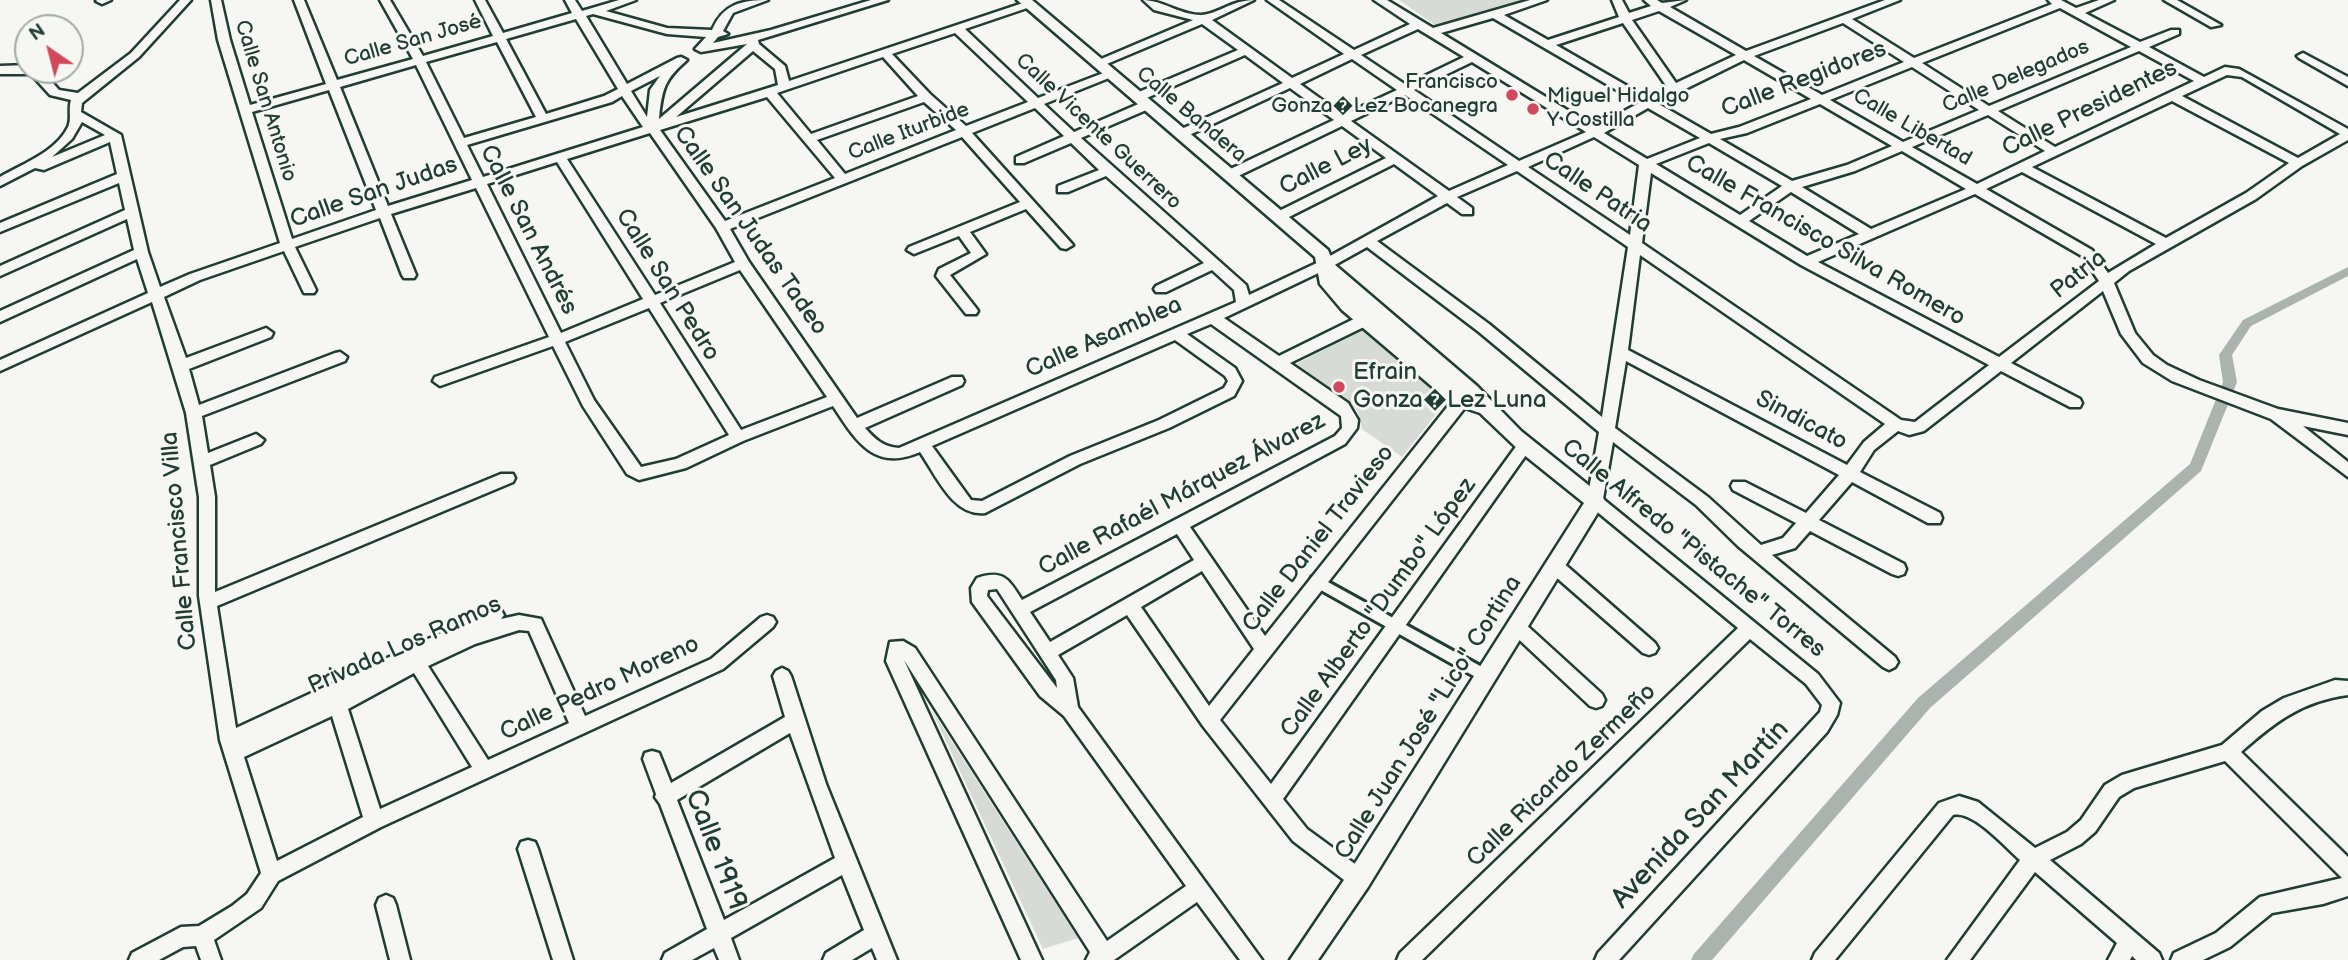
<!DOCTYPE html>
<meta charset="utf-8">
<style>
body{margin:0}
#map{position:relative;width:2348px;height:960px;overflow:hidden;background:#f6f6f2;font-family:"Balsamiq Sans",sans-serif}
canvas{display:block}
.north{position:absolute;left:14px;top:14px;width:70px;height:70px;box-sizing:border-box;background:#f6f6f2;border:2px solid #a0aca6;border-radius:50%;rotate:325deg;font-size:19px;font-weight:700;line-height:28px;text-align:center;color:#1f3d34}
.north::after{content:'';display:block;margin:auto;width:24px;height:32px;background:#d1495b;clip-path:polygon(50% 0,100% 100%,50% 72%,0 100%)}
</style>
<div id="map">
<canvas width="2348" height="960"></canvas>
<div class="north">N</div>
</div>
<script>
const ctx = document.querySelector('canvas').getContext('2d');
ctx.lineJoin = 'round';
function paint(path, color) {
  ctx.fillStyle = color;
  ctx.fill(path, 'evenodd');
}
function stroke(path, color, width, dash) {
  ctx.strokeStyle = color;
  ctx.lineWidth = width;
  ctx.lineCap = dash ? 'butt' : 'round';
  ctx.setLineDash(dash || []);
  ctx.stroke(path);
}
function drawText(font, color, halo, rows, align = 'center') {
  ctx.font = font + ' "Balsamiq Sans",sans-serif';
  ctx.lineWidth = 6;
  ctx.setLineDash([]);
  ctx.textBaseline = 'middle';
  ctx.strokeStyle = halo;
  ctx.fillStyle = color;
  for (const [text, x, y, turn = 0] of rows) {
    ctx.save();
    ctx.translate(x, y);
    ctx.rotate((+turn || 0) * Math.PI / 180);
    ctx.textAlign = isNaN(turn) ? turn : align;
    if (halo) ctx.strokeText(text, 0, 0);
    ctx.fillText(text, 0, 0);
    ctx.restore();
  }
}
paint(new Path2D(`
 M 1399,0 L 1522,0 L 1435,25 Z
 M 1363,330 L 1448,399 L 1402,457 L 1362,429 L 1358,412 L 1351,403 L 1294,365 Z
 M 931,709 L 1078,938 L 1043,949 Z`), '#d6dbd6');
paint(new Path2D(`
 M 2348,267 L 2348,276 L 2251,326 L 2232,355 L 2237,382 L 2201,471 L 1930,708 L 1712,960 L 1691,960 L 1694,954 L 1918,698 L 2190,464 L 2223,382 L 2219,355 L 2243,320 Z`), '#aab3ae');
const pedestrian = new Path2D(`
 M 1317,576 L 1491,672 L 1493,676 L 1491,680 L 1486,682 L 1481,680 L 1312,585 L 1310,581 L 1312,577 Z`);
const minor = new Path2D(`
 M 111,0 L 102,4 L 96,1 L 97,0 Z
 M 180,0 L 191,0 L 139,57 L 82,103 L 81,112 L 121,135 L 148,252 L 160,287 L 190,274 L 280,243 L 218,40 L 211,0 L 221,0 L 230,40 L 250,105 L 326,84 L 294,0 L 304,0 L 337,80 L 413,59 L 380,0 L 390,0 L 423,56 L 493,36 L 475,0 L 485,0 L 503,33 L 572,13 L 565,0 L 575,0 L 582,11 L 619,0 L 636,0 L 606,11 L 667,28 L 712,30 C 723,4 742,0 768,0 L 733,13 L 723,31 L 728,34 L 718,37 L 713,43 L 771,30 L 871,0 L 888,0 L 758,40 L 759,44 L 785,66 L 789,81 L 1029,1 L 1035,4 L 1033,6 L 965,29 L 1038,98 L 1106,72 L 1114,72 L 1114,76 L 1044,104 L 1074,132 L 1143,102 L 1151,102 L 1151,108 L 1081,138 L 1246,285 L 1249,295 L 1321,261 L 1438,196 L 1394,164 L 1283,220 L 1273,220 L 1273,214 L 1386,158 L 1342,126 L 1234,178 L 1224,178 L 1224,172 L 1334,120 L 1290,88 L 1185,137 L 1177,137 L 1177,131 L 1283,83 L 1245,55 L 1142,100 L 1134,100 L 1134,94 L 1238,50 L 1202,24 L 1102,66 L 1094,66 L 1094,62 L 1193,20 L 1154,10 L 1143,0 C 1162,0 1180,15 1201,15 C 1216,15 1232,0 1254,0 L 1212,20 L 1292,78 L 1344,54 L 1267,0 L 1279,0 L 1354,50 L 1410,24 L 1374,0 L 1387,0 L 1433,28 L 1530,0 L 1547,0 L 1504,15 L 1548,40 L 1619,17 L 1612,0 L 1622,0 L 1629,13 L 1651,6 L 1644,0 L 1657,0 L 1662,3 L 1686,0 L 1670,7 L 1746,51 L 1885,0 L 1900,0 L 1852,19 L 1914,58 L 2052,4 L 2048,0 L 2061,0 L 2076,8 L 2099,0 L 2114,0 L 2085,13 L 2140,42 L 2171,30 L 2179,30 L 2179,34 L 2149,47 L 2204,77 L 2225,67 L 2239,69 L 2348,129 L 2348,140 L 2302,166 L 2256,199 L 2129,271 L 2114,283 L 2135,333 L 2153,355 L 2167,365 L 2199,380 L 2278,409 L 2348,423 L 2348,435 L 2303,426 L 2348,462 L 2348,477 L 2271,419 L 2172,381 L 2143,363 L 2121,334 L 2103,291 L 2011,363 L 2080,399 L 2082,403 L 2080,407 L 2070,407 L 2001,371 L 1924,431 L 1909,435 L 1898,431 L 1874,450 L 1860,472 L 1940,513 L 1942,518 L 1940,523 L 1928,523 L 1852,482 L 1819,520 L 1904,564 L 1906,569 L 1904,574 L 1898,576 L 1892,574 L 1810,531 L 1795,548 L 1772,555 L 1895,657 L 1898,662 L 1895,667 L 1889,670 L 1883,667 L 1738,546 L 1696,505 L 1613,442 L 1603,499 L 1818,674 L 1840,703 L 1837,715 L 1827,732 L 1619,960 L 1595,960 L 1598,953 L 1820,712 L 1822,705 L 1806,684 L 1750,639 L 1422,960 L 1397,960 L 1400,953 L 1738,628 L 1589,505 L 1587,501 L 1599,432 L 1479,332 L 1367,247 L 1331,267 L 1224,318 L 1279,356 L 1360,316 L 1370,316 L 1372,320 L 1370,324 L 1290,363 L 1348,403 L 1358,420 L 1357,428 L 1345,444 L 1190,527 L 1265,636 L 1456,396 L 1471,386 L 1478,391 L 1220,720 L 1271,784 L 1520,441 L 1530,441 L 1533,445 L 1283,799 L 1307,829 L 1366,872 L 1369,879 L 1366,886 L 1359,889 L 1352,886 L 1293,841 L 1203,726 L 1127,615 L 1058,655 L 1073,678 L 1078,707 L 1262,960 L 1240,960 L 1197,902 L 1114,960 L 1086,960 L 1090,952 L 904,660 L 1042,960 L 1021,960 L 886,661 L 890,642 L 903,641 L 915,648 L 1107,941 L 1186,886 L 1064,716 L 1040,696 L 972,602 L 971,588 L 977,578 C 1004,569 1009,580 1022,600 L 1335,436 L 1342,428 L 1341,416 L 1211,324 L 1187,334 L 1235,368 L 1242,381 L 1234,396 L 1169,428 L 1080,464 L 985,513 C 953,517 936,475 920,452 C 874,472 856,441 833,406 L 743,441 L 686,468 L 639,480 L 627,474 L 583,406 L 553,346 L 440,386 L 433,381 L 435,377 L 549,337 L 476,188 L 391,214 L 416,275 L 414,278 L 404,278 L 402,275 L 380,218 L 295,247 L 316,290 L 314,293 L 304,293 L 284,251 L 200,280 L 164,297 L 186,358 L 266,328 L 273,333 L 271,337 L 189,369 L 199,405 L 335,353 L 340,352 L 347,357 L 345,361 L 202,416 L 208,453 L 256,434 L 264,440 L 261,444 L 210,465 L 215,497 L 215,592 L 501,474 L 513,474 L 515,478 L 513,482 L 217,606 L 236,728 L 495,608 L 501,610 L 504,615 L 501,619 L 519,615 L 541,619 L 585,716 L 711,659 L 761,617 L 767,615 L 773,617 L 776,622 L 773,627 L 723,669 L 381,827 L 278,881 L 261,908 L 214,940 L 221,960 L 201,960 L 196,946 L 183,947 L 159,960 L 129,960 L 132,953 L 181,927 L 199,926 L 232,906 L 247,894 L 261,873 L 220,740 L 199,596 L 199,497 L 186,413 L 152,302 L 0,371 L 0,360 L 148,293 L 137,259 L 0,322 L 0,311 L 134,250 L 127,219 L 0,276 L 0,266 L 125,210 L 119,183 L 0,232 L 0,223 L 117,174 L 110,142 L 44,170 L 35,168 L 0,186 L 0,177 C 22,164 56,152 68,127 C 72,119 68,109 71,100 L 50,95 L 31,74 L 0,74 L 0,66 L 28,65 L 28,70 L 42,71 L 59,90 L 78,93 L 131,53 ZM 2060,8 L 2131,47 L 1989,106 L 1922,63 ZM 1659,11 L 1736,55 L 1676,83 L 1632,20 ZM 593,14 L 667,34 L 706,37 L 695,49 L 701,52 L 747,44 L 659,119 C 662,88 665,79 687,60 L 681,57 L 677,58 L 627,84 L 586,16 ZM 1493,18 L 1639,103 L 1595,127 L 1441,33 ZM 576,19 L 618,89 L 604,96 L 546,114 L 506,39 ZM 1623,23 L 1667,87 L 1648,98 L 1556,45 ZM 1843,23 L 1904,62 L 1822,95 L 1754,56 ZM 1418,29 L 1464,57 L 1406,85 L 1361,55 ZM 955,33 L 1028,102 L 966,126 L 930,94 L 892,54 ZM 497,42 L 536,117 L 464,138 L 426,62 ZM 753,51 L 775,69 L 778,85 L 676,117 ZM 2139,51 L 2194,81 L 2055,147 L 1998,111 ZM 883,57 L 918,96 L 811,134 L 777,93 ZM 1352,59 L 1397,90 L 1343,115 L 1300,84 ZM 1744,60 L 1811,99 L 1739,127 L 1711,134 L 1657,103 ZM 1472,62 L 1586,132 L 1519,161 L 1414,90 ZM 416,65 L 472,180 L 388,206 L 340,87 ZM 1912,67 L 1979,110 L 1903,142 L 1830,100 ZM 2227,75 L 2242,77 L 2340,134 L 2298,158 L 2182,96 ZM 660,76 L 650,90 L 647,117 L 631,91 ZM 329,90 L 376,210 L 292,239 L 252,112 ZM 1405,95 L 1508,165 L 1449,191 L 1351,121 ZM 622,96 L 643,127 L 483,177 L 467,145 L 612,102 ZM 767,97 L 835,178 L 725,221 L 660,130 ZM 2172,101 L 2289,163 L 2246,193 L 2166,238 L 2032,167 ZM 924,102 L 956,130 L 845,174 L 817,140 ZM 1820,104 L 1892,146 L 1847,165 L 1792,181 L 1720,139 L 1747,133 ZM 1035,108 L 1064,136 L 1016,157 L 1016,163 L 1024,163 L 1071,143 L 1099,170 L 1058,186 L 1058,192 L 1068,192 L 1106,176 L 1204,263 L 1156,286 L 1154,289 L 1156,292 L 1166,292 L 1212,270 L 1234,290 L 1236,302 L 899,448 C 883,447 875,439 865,428 L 962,385 L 964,381 L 962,377 L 952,377 L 857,418 L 749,262 L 730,229 L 962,137 L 1020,202 L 909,247 L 907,250 L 914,254 L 959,236 L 971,253 L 939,269 L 936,276 L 966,314 L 976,314 L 978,311 L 976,308 L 950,275 L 986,254 L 970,232 L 1026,209 L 1061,248 L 1066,249 L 1073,245 L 972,133 ZM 1648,108 L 1700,138 L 1647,159 L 1604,133 ZM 1988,115 L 2045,151 L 1977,184 L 1912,147 ZM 82,122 L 105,135 L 52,157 L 72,139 ZM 650,133 L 716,228 L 735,262 L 655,295 L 567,159 ZM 1594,137 L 1639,165 L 1630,235 L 1528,167 ZM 1709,143 L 1782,186 L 1740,215 L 1656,164 ZM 1902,151 L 1966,189 L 1871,229 L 1802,187 L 1855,171 ZM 557,162 L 643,299 L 561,333 L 487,184 ZM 1517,171 L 1628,247 L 1602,417 L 1489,324 L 1377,241 L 1447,203 L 1462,214 L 1472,214 L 1472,208 L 1457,197 ZM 2022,172 L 2156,244 L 2108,273 L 2092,250 L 1986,189 ZM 1651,173 L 1801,265 L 1989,365 L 1915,422 L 1901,420 L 1642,243 ZM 1791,192 L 1859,234 L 1807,256 L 1749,221 ZM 1975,194 L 2082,256 L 2099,281 L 1999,357 L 1818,262 ZM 1640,255 L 1885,424 L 1864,442 L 1847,465 L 1628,350 ZM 740,270 L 827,397 L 741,430 L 660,303 ZM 649,308 L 729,435 L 676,459 L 641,467 L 594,400 L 565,342 ZM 1175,340 L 1225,376 L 1228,381 L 1224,388 L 1159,420 L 1070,456 L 982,501 L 971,500 L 932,446 ZM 1626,361 L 1839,475 L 1806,513 L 1745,482 L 1733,482 L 1731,486 L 1733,490 L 1796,523 L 1783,538 L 1761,545 L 1708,497 L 1615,428 ZM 1177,534 L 1194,560 L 1050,642 L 1030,612 ZM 1202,571 L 1254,649 L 1209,706 L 1141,607 ZM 997,589 L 1056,680 L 1057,688 L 987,596 L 988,590 ZM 519,630 L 529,631 L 569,723 L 488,760 L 428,666 L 475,644 ZM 414,673 L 472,767 L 380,809 L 348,709 ZM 332,716 L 363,817 L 277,861 L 244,757 Z
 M 2164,0 L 2177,0 L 2221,25 L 2211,27 Z
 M 2303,53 L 2348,77 L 2348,86 L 2299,58 L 2297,56 Z
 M 1555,559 L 1561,561 L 1655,643 L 1658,648 L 1655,653 L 1649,655 L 1643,653 L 1549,571 L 1547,566 L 1549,561 Z
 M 1517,620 L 1523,622 L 1602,694 L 1605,700 L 1602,706 L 1596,708 L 1590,706 L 1511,632 L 1508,627 L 1511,622 Z
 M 782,668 L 788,671 L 791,676 L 826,784 L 897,960 L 877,960 L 872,948 L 852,960 L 823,960 L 826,953 L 864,930 L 842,875 L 731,938 L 739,960 L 719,960 L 714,948 L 692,960 L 662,960 L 665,953 L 707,929 L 660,804 L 655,797 L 656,794 L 643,759 L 645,753 L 652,751 L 659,753 L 671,783 L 785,717 L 773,676 L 776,671 ZM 790,733 L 835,858 L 724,920 L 677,800 Z
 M 2335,680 L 2348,681 L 2348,695 C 2302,701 2275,722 2241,752 L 2348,857 L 2348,896 L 2323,904 L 2272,913 L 2230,947 L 2203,960 L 2171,960 L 2174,953 L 2216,933 L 2260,897 L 2342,878 L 2225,761 L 2134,788 L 2119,797 L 2095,832 L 2081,844 L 2050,860 L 2159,953 L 2162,960 L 2136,960 L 2132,956 L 2130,960 L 2108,960 L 2117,943 L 2035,872 L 1970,960 L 1947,960 L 2020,860 C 2005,847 1973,810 1953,815 L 1835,960 L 1812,960 L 1815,953 L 1939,803 L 1959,796 L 1978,802 L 2035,848 L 2067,832 L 2081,820 L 2105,785 L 2122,775 L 2222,745 L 2262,711 L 2284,698 Z
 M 528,840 L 535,842 L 538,849 L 573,960 L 553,960 L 518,849 L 521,842 Z
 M 386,895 L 393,898 L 396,905 L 410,960 L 390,960 L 376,905 L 379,898 Z`);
const tertiary = new Path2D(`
 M 1017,0 L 1032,0 L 1328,250 L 1334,264 L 1477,386 L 1521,431 L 1602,496 L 1605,501 L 1368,887 L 1318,960 L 1290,960 L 1350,871 L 1584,503 L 1523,454 L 1480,413 L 1459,406 L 1436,390 L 1342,310 L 1320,284 L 1315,257 Z`);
stroke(pedestrian, '#1f3d34', 6);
stroke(minor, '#1f3d34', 5);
stroke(tertiary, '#1f3d34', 5);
paint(pedestrian, '#f6f6f2');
paint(minor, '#f6f6f2');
paint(tertiary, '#f6f6f2');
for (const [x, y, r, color] of [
 [1512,95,7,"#d1495b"],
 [1533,109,7,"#d1495b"],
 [1339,387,7,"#d1495b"]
]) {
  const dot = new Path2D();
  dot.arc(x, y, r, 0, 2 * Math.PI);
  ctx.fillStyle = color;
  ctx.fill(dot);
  stroke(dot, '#f6f6f2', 2.5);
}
drawText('21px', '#1f3d34', '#f6f6f2', [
 ["Calle San José",413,41,-16],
 ["Calle Delegados",2016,77,-23],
 ["Calle San Antonio",265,101,73],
 ["Calle Bandera",1191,115,40],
 ["Calle Libertad",1912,128,30],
 ["Calle Iturbide",909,132,-21],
 ["Calle Vicente Guerrero",1098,132,43]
]);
drawText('21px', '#1f3d34', '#f6f6f2', [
 ["Francisco",1498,83],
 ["Gonza�Lez Bocanegra",1498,107],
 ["Miguel Hidalgo",1547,97,"left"],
 ["Y Costilla",1547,121,"left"]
], 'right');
drawText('24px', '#1f3d34', '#f6f6f2', [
 ["Calle Regidores",1804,80,-21],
 ["Calle Presidentes",2090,109,-26],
 ["Calle Ley",1326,167,-27],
 ["Calle San Judas",374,193,-19],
 ["Calle Patria",1597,193,34],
 ["Calle San Andrés",528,230,63],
 ["Calle San Judas Tadeo",750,231,55],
 ["Calle Francisco Silva Romero",1825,241,30],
 ["Patria",2079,275,-38],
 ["Calle San Pedro",667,285,58],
 ["Calle Asamblea",1104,338,-24],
 ["Sindicato",1801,421,28],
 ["Calle Rafaél Márquez Álvarez",1182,495,-28],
 ["Calle Daniel Travieso",1319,539,-52],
 ["Calle Francisco Villa",180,541,-95],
 ["Calle Alfredo \"Pistache\" Torres",1693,549,39],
 ["Calle Alberto \"Dumbo\" López",1379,608,-54],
 ["Privada Los Ramos",405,646,-24],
 ["Calle Pedro Moreno",600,689,-25],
 ["Calle Juan José \"Lico\" Cortina",1429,718,-58],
 ["Calle Ricardo Zermeño",1562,776,-44]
]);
drawText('24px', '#1f3d34', '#f6f6f2', [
 ["Efrain",1353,373],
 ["Gonza�Lez Luna",1353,401]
], 'left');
drawText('28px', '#1f3d34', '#f6f6f2', [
 ["Avenida San Martín",1701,815,-47],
 ["Calle 1919",715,850,69]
]);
</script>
